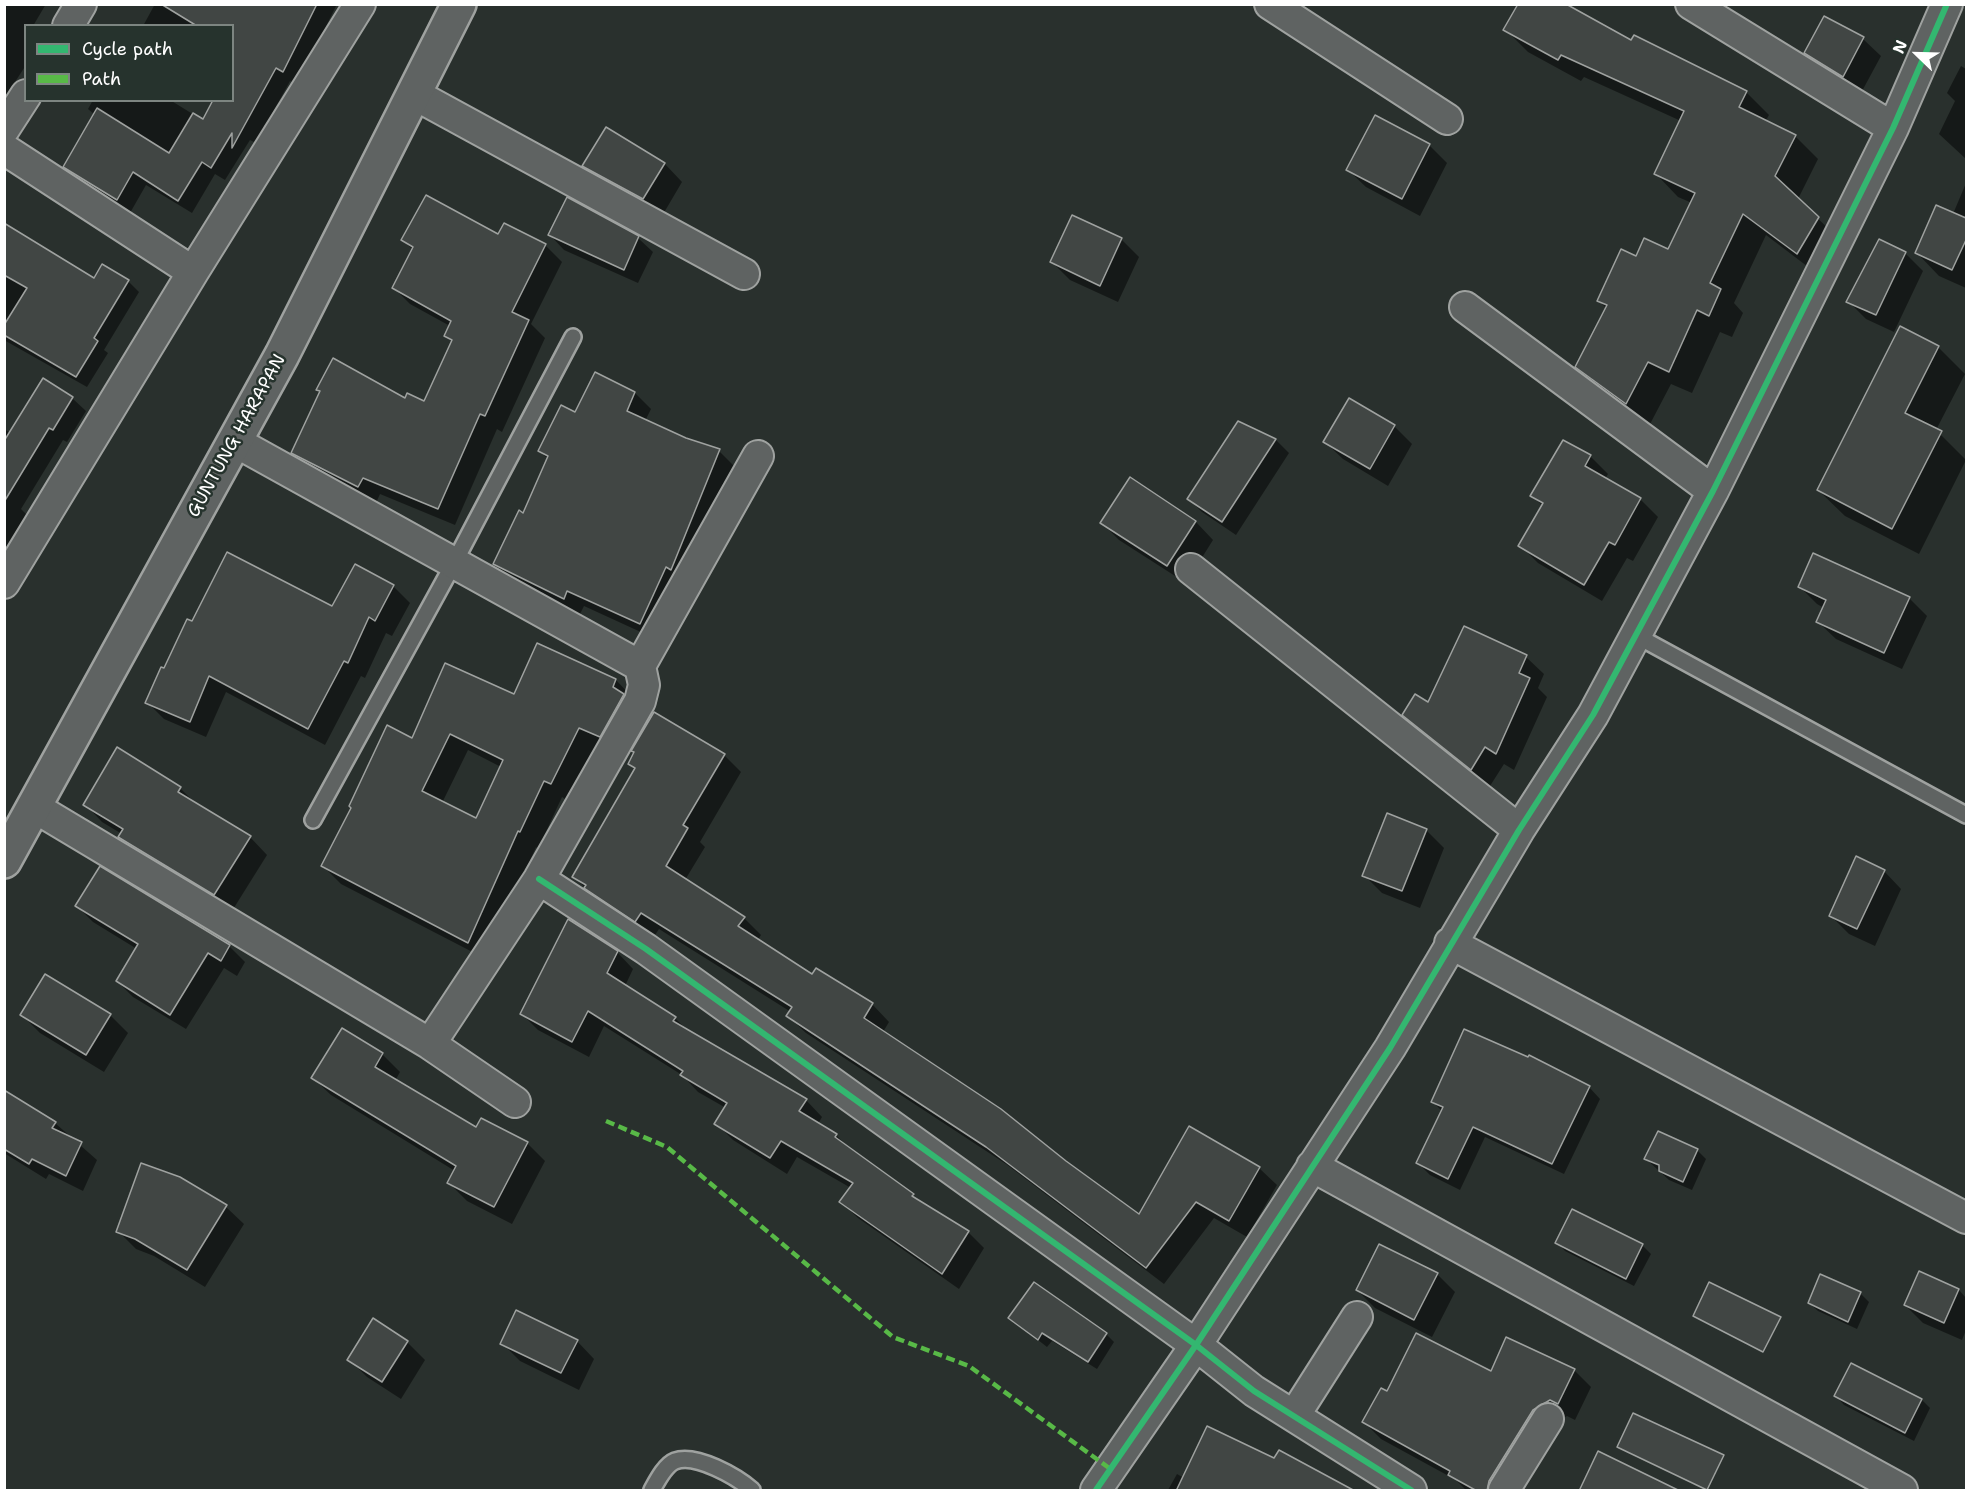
<!DOCTYPE html>
<style>
body{margin:0}
#map{position:relative;width:1971px;height:1495px;overflow:hidden;background:#29302d;font-family:"Shantell Sans",sans-serif}
canvas{display:block}
.frame{position:absolute;inset:0;border:6px solid #fff;pointer-events:none}
.legend{position:absolute;left:24px;top:24px;width:210px;height:78px;box-sizing:border-box;background:#26332d;border:2px solid #7d8581;margin:0;padding:8px 10px;list-style:none;font-size:18px;color:#fff}
.legend li{display:flex;align-items:center;gap:12px;height:30px}
.legend b{width:30px;border:2px solid #7d8581}
.north{position:absolute;left:1887px;top:24px;width:60px;height:60px;-webkit-text-stroke:4px #26332d;paint-order:stroke;rotate:293deg;font-size:16px;font-weight:700;line-height:24px;text-align:center;color:#fff}
.north::after{content:'';display:block;margin:auto;width:21px;height:27px;background:#fff;clip-path:polygon(50% 0,100% 100%,50% 72%,0 100%)}
</style>
<div id="map">
<canvas width="1971" height="1495"></canvas>
<div class="frame"></div>
<ul class="legend">
<li><b style="height:8px;background:#33b770"></b>Cycle path</li>
<li><b style="height:8px;background:#58b947"></b>Path</li>
</ul>
<div class="north">N</div>
</div>
<script>
const ctx = document.querySelector('canvas').getContext('2d');
ctx.lineJoin = 'round';
function paint(path, color) {
  ctx.fillStyle = color;
  ctx.fill(path, 'evenodd');
}
function stroke(path, color, width, dash) {
  ctx.strokeStyle = color;
  ctx.lineWidth = width;
  ctx.lineCap = dash ? 'butt' : 'round';
  ctx.setLineDash(dash || []);
  ctx.stroke(path);
}
function drawText(font, color, halo, rows, align = 'center') {
  ctx.font = font + ' "Shantell Sans",sans-serif';
  ctx.lineWidth = 5;
  ctx.setLineDash([]);
  ctx.textBaseline = 'middle';
  ctx.strokeStyle = halo;
  ctx.fillStyle = color;
  for (const [text, x, y, turn = 0] of rows) {
    ctx.save();
    ctx.translate(x, y);
    ctx.rotate((+turn || 0) * Math.PI / 180);
    ctx.textAlign = isNaN(turn) ? turn : align;
    if (halo) ctx.strokeText(text, 0, 0);
    ctx.fillText(text, 0, 0);
    ctx.restore();
  }
}
paint(new Path2D(`
 M 4,4 L 46,4 L 33,26 L 26,26 L 26,65 L 4,99 Z
 M 155,4 L 337,4 L 297,85 L 290,81 L 256,143 L 250,140 L 225,180 L 215,174 L 192,213 L 146,185 L 130,213 L 78,180 L 65,167 L 95,115 L 88,109 L 93,100 L 170,100 L 204,121 L 232,100 L 232,26 L 143,26 Z
 M 1505,29 L 1632,42 L 1746,92 L 1769,115 L 1765,122 L 1795,136 L 1818,159 L 1798,199 L 1841,241 L 1820,276 L 1766,235 L 1734,303 L 1743,313 L 1732,337 L 1720,332 L 1692,393 L 1671,384 L 1649,426 L 1600,390 L 1577,367 L 1607,309 L 1599,301 L 1636,258 L 1669,251 L 1692,203 L 1678,197 L 1656,174 L 1681,121 L 1584,77 L 1581,81 L 1528,52 Z
 M 1863,39 L 1881,56 L 1861,93 L 1824,71 L 1806,53 Z
 M 1961,66 L 1966,69 L 1966,159 L 1939,134 L 1955,101 L 1947,93 Z
 M 1375,117 L 1430,146 L 1447,163 L 1420,216 L 1366,187 L 1348,170 Z
 M 606,129 L 665,164 L 682,182 L 662,216 L 602,184 L 584,166 Z
 M 1966,183 L 1966,288 L 1939,276 L 1917,253 L 1953,214 Z
 M 505,225 L 545,245 L 562,262 L 531,324 L 545,338 L 502,432 L 497,429 L 455,525 L 380,494 L 376,503 L 310,469 L 293,453 L 321,392 L 318,389 L 425,403 L 452,342 L 445,335 L 450,326 L 410,304 L 394,288 L 413,250 L 403,240 L 499,236 Z
 M 4,234 L 94,280 L 128,281 L 139,292 L 104,350 L 108,353 L 87,387 L 4,340 Z
 M 550,235 L 638,238 L 653,252 L 638,283 L 564,250 Z
 M 1121,239 L 1139,257 L 1118,302 L 1070,280 L 1052,262 Z
 M 1905,253 L 1923,271 L 1894,332 L 1866,319 L 1848,301 Z
 M 1901,328 L 1939,348 L 1965,374 L 1936,430 L 1966,460 L 1919,554 L 1845,516 L 1818,490 Z
 M 595,374 L 635,393 L 651,409 L 645,421 L 719,451 L 735,467 L 656,639 L 584,606 L 580,614 L 510,579 L 494,563 L 524,515 L 548,459 L 539,451 L 576,414 Z
 M 44,380 L 72,398 L 86,411 L 67,442 L 63,440 L 21,509 L 31,519 L 4,569 L 4,429 L 11,433 Z
 M 1349,400 L 1394,426 L 1412,444 L 1388,486 L 1343,459 L 1325,442 Z
 M 1238,423 L 1276,440 L 1289,453 L 1236,535 L 1202,512 L 1189,499 Z
 M 1590,456 L 1608,474 L 1605,479 L 1640,499 L 1658,517 L 1633,561 L 1627,558 L 1602,601 L 1538,563 L 1520,545 L 1543,506 L 1532,496 Z
 M 1130,479 L 1196,522 L 1213,540 L 1186,583 L 1119,540 L 1102,523 Z
 M 393,586 L 410,603 L 392,636 L 386,633 L 365,678 L 361,676 L 325,745 L 226,692 L 206,737 L 164,719 L 147,702 L 192,623 L 333,608 Z
 M 1800,587 L 1909,598 L 1927,616 L 1902,669 L 1836,639 L 1818,622 L 1824,608 L 1817,604 Z
 M 1464,628 L 1526,657 L 1544,674 L 1538,688 L 1547,697 L 1514,770 L 1504,764 L 1490,786 L 1422,732 L 1404,715 L 1429,705 Z
 M 616,680 L 633,698 L 618,754 L 597,744 L 569,801 L 562,797 L 538,849 L 536,847 L 486,959 L 341,884 L 323,866 L 412,740 ZM 468,750 L 501,767 L 477,820 L 442,803 Z
 M 724,755 L 741,772 L 700,842 L 705,847 L 685,880 L 744,918 L 761,935 L 758,940 L 813,976 L 872,1004 L 889,1022 L 883,1032 L 1139,1216 L 1259,1168 L 1277,1185 L 1247,1237 L 1214,1218 L 1164,1284 L 1006,1164 L 806,1033 L 788,1016 L 791,1012 L 659,929 L 653,938 L 603,905 L 574,877 L 635,770 L 629,764 Z
 M 180,788 L 196,804 L 250,837 L 267,855 L 232,911 L 138,855 L 120,837 L 122,834 L 102,822 L 85,804 Z
 M 1426,830 L 1444,848 L 1420,908 L 1382,893 L 1364,875 Z
 M 1884,871 L 1901,889 L 1875,946 L 1849,934 L 1831,916 Z
 M 77,906 L 229,946 L 245,962 L 237,976 L 224,968 L 186,1029 L 133,997 L 117,981 L 137,949 L 93,922 Z
 M 617,952 L 633,969 L 625,986 L 675,1018 L 689,1032 L 806,1100 L 822,1117 L 818,1124 L 836,1135 L 852,1151 L 921,1203 L 968,1232 L 984,1248 L 959,1289 L 858,1218 L 841,1202 L 851,1188 L 797,1157 L 787,1174 L 733,1140 L 716,1123 L 726,1108 L 698,1092 L 682,1075 L 604,1026 L 589,1057 L 538,1030 L 522,1014 Z
 M 22,1015 L 110,1015 L 128,1033 L 104,1072 L 40,1033 Z
 M 343,1030 L 382,1054 L 400,1072 L 395,1081 L 476,1130 L 527,1143 L 545,1161 L 512,1224 L 467,1201 L 449,1183 L 455,1171 L 331,1095 L 313,1078 Z
 M 1589,1087 L 1600,1099 L 1564,1174 L 1485,1137 L 1460,1190 L 1430,1175 L 1418,1163 L 1443,1112 L 1433,1102 Z
 M 4,1092 L 55,1123 L 97,1160 L 83,1191 L 49,1174 L 46,1179 L 4,1153 Z
 M 1697,1150 L 1706,1159 L 1692,1190 L 1669,1180 L 1646,1159 Z
 M 179,1178 L 226,1207 L 244,1224 L 205,1287 L 154,1256 L 136,1249 L 118,1231 Z
 M 1557,1242 L 1642,1245 L 1651,1254 L 1634,1286 L 1565,1251 Z
 M 1437,1274 L 1455,1292 L 1432,1337 L 1375,1308 L 1357,1290 Z
 M 1959,1290 L 1966,1298 L 1966,1330 L 1962,1340 L 1923,1323 L 1905,1305 Z
 M 1860,1293 L 1869,1302 L 1857,1329 L 1818,1311 L 1809,1303 Z
 M 1010,1318 L 1106,1334 L 1114,1342 L 1097,1369 L 1052,1341 L 1047,1347 Z
 M 373,1320 L 407,1342 L 425,1360 L 401,1399 L 367,1377 L 349,1359 Z
 M 577,1341 L 594,1359 L 579,1390 L 520,1361 L 502,1343 Z
 M 1574,1370 L 1591,1387 L 1575,1420 L 1567,1416 L 1550,1427 L 1511,1490 L 1466,1490 L 1456,1480 L 1381,1439 L 1364,1422 L 1388,1393 L 1492,1373 Z
 M 1836,1396 L 1922,1400 L 1930,1408 L 1914,1441 L 1844,1405 Z
 M 1177,1474 L 1184,1478 L 1337,1490 L 1168,1490 Z`), '#0007');
const building = new Path2D(`
 M 161,4 L 317,4 L 283,72 L 276,68 L 232,148 L 232,133 L 211,168 L 202,162 L 178,201 L 133,172 L 117,200 L 63,167 L 97,108 L 169,153 L 193,113 L 203,119 L 213,100 L 232,100 L 232,26 L 197,26 Z
 M 1518,4 L 1566,4 L 1631,40 L 1634,35 L 1747,91 L 1739,107 L 1796,135 L 1775,176 L 1819,217 L 1797,254 L 1743,214 L 1710,283 L 1721,289 L 1709,316 L 1697,310 L 1669,372 L 1648,362 L 1626,404 L 1575,367 L 1607,305 L 1597,301 L 1621,249 L 1636,256 L 1644,238 L 1668,249 L 1695,193 L 1654,174 L 1684,111 L 1561,55 L 1558,60 L 1503,30 Z
 M 1824,16 L 1864,37 L 1843,77 L 1804,53 Z
 M 1375,115 L 1430,144 L 1402,199 L 1346,170 Z
 M 606,127 L 665,163 L 643,199 L 582,166 Z
 M 426,195 L 498,234 L 504,223 L 546,244 L 512,312 L 529,320 L 485,416 L 480,414 L 438,509 L 363,478 L 358,487 L 291,453 L 320,391 L 316,390 L 333,358 L 405,398 L 407,393 L 424,401 L 452,340 L 444,336 L 451,321 L 392,288 L 413,247 L 401,240 Z
 M 567,197 L 639,236 L 624,270 L 548,235 Z
 M 1936,205 L 1966,218 L 1966,240 L 1952,270 L 1915,253 Z
 M 1072,215 L 1122,238 L 1100,286 L 1050,262 Z
 M 4,223 L 94,278 L 102,264 L 129,280 L 94,338 L 98,341 L 76,377 L 4,335 L 4,325 L 27,288 L 4,275 Z
 M 1879,239 L 1906,252 L 1876,315 L 1846,302 Z
 M 1900,326 L 1939,346 L 1905,413 L 1942,431 L 1892,529 L 1817,490 Z
 M 595,372 L 635,392 L 627,411 L 686,438 L 720,449 L 671,570 L 666,567 L 640,624 L 567,591 L 564,599 L 493,564 L 519,510 L 523,513 L 548,456 L 538,451 L 561,405 L 575,412 Z
 M 43,378 L 73,397 L 53,430 L 49,428 L 4,502 L 4,441 Z
 M 1349,398 L 1395,425 L 1370,469 L 1323,442 Z
 M 1238,421 L 1276,439 L 1222,522 L 1187,499 Z
 M 1563,440 L 1591,455 L 1585,466 L 1641,498 L 1615,545 L 1609,542 L 1584,585 L 1518,546 L 1543,503 L 1530,496 Z
 M 1130,477 L 1196,521 L 1167,566 L 1100,523 Z
 M 227,552 L 332,606 L 355,564 L 394,585 L 375,621 L 369,617 L 348,663 L 344,661 L 308,729 L 209,676 L 190,722 L 145,703 L 161,667 L 164,668 L 187,619 L 192,621 Z
 M 1813,553 L 1910,597 L 1884,653 L 1816,622 L 1826,600 L 1798,587 Z
 M 1464,626 L 1527,655 L 1519,673 L 1530,678 L 1496,754 L 1485,747 L 1471,770 L 1402,715 L 1415,694 L 1428,702 Z
 M 537,643 L 616,679 L 613,687 L 624,694 L 600,737 L 579,728 L 551,784 L 544,781 L 520,832 L 518,831 L 468,943 L 321,866 L 351,808 L 349,806 L 387,725 L 412,738 L 445,663 L 514,694 ZM 450,734 L 503,760 L 476,818 L 422,791 Z
 M 654,712 L 725,754 L 683,825 L 688,828 L 666,866 L 745,917 L 738,926 L 812,974 L 816,968 L 873,1003 L 864,1018 L 1001,1109 L 1066,1161 L 1139,1214 L 1189,1126 L 1260,1167 L 1229,1221 L 1196,1202 L 1146,1268 L 986,1147 L 786,1016 L 792,1007 L 641,913 L 635,922 L 584,888 L 586,885 L 572,877 L 635,768 L 628,764 L 634,752 L 631,751 Z
 M 117,747 L 181,787 L 178,792 L 251,836 L 214,895 L 118,837 L 123,829 L 83,805 Z
 M 1387,813 L 1427,829 L 1402,891 L 1362,876 Z
 M 1856,856 L 1885,870 L 1857,929 L 1829,916 Z
 M 100,866 L 230,945 L 221,961 L 208,953 L 170,1015 L 116,981 L 138,944 L 75,906 Z
 M 568,919 L 618,951 L 607,973 L 676,1017 L 673,1021 L 807,1099 L 799,1111 L 837,1134 L 835,1137 L 914,1194 L 912,1196 L 969,1231 L 942,1274 L 839,1202 L 853,1183 L 781,1141 L 770,1158 L 714,1124 L 727,1103 L 680,1075 L 683,1071 L 588,1011 L 572,1042 L 520,1014 Z
 M 45,974 L 111,1014 L 86,1055 L 20,1015 Z
 M 342,1028 L 383,1053 L 375,1067 L 476,1127 L 481,1118 L 528,1142 L 494,1207 L 447,1183 L 456,1166 L 311,1078 Z
 M 1464,1029 L 1528,1057 L 1529,1055 L 1590,1086 L 1552,1164 L 1473,1127 L 1448,1179 L 1416,1163 L 1443,1107 L 1431,1102 Z
 M 4,1090 L 56,1122 L 52,1128 L 82,1142 L 66,1176 L 32,1159 L 29,1164 L 4,1149 Z
 M 1658,1131 L 1698,1149 L 1683,1182 L 1659,1171 L 1659,1165 L 1644,1159 Z
 M 141,1163 L 180,1177 L 227,1205 L 187,1270 L 135,1239 L 116,1232 Z
 M 1572,1209 L 1643,1244 L 1626,1279 L 1555,1243 Z
 M 1379,1244 L 1438,1273 L 1414,1320 L 1356,1290 Z
 M 1919,1271 L 1959,1289 L 1944,1323 L 1904,1305 Z
 M 1820,1274 L 1861,1292 L 1848,1322 L 1808,1303 Z
 M 1034,1282 L 1107,1333 L 1088,1362 L 1042,1333 L 1038,1340 L 1008,1318 Z
 M 1709,1282 L 1781,1317 L 1763,1352 L 1693,1316 Z
 M 516,1310 L 578,1340 L 561,1373 L 500,1344 Z
 M 373,1318 L 408,1341 L 382,1382 L 347,1360 Z
 M 1416,1333 L 1491,1371 L 1506,1337 L 1575,1369 L 1558,1404 L 1550,1400 L 1533,1410 L 1489,1481 L 1487,1491 L 1477,1491 L 1448,1475 L 1450,1471 L 1362,1422 L 1381,1388 L 1387,1391 Z
 M 1851,1363 L 1922,1399 L 1905,1433 L 1834,1396 Z
 M 1633,1413 L 1724,1455 L 1707,1490 L 1617,1447 Z
 M 1207,1426 L 1274,1458 L 1279,1450 L 1355,1491 L 1176,1491 Z
 M 1598,1451 L 1680,1491 L 1579,1491 Z`);
paint(building, '#414644');
stroke(building, '#9fa2a0', 1.5);
const service = new Path2D(`
 M 1637,636 L 1966,815
 M 313,820 L 454,563 L 573,337
 M 652,1490 C 657,1481 665,1465 675,1461 C 696,1453 737,1477 752,1490`);
const minor = new Path2D(`
 M 1270,4 L 1447,119
 M 1691,4 L 1893,128
 M 68,26 L 81,4
 M 414,94 L 744,274
 M 4,129 L 26,95
 M 4,149 L 193,272
 M 1465,307 L 1713,491
 M 234,441 L 640,666
 M 1191,569 L 1519,830
 M 4,583 L 193,272 L 360,4
 M 34,807 L 430,1044 L 515,1102
 M 539,879 L 646,949 L 1196,1345 L 1254,1391 L 1411,1490
 M 1450,943 L 1966,1218
 M 430,1044 L 539,879 L 640,701 L 644,685 L 640,666 L 758,456
 M 1312,1166 L 1902,1490
 M 1294,1416 L 1357,1317
 M 1096,1490 L 1196,1345 L 1390,1048 L 1519,830 L 1593,715 L 1713,491 L 1893,128 L 1947,4
 M 1504,1490 L 1548,1419`);
const tertiary = new Path2D(`
 M 4,861 L 282,355 L 459,4`);
stroke(service, '#9fa2a0', 20);
stroke(minor, '#9fa2a0', 34);
stroke(tertiary, '#9fa2a0', 38);
stroke(service, '#5f6362', 15);
stroke(minor, '#5f6362', 30);
stroke(tertiary, '#5f6362', 33);
stroke(new Path2D(`
 M 606,1121 L 667,1147 L 893,1337 L 969,1366 L 1109,1468`), '#58b947', 4.5, [9, 4.5]);
stroke(new Path2D(`
 M 539,879 L 646,949 L 1196,1345 L 1254,1391 L 1411,1490
 M 1096,1490 L 1196,1345 L 1390,1048 L 1519,830 L 1593,715 L 1713,491 L 1893,128 L 1947,4`), '#33b770', 6);
drawText('18px', '#fff', '#26332d', [
 ["GUNTUNG HARAPAN",237,436,-61]
]);
</script>
